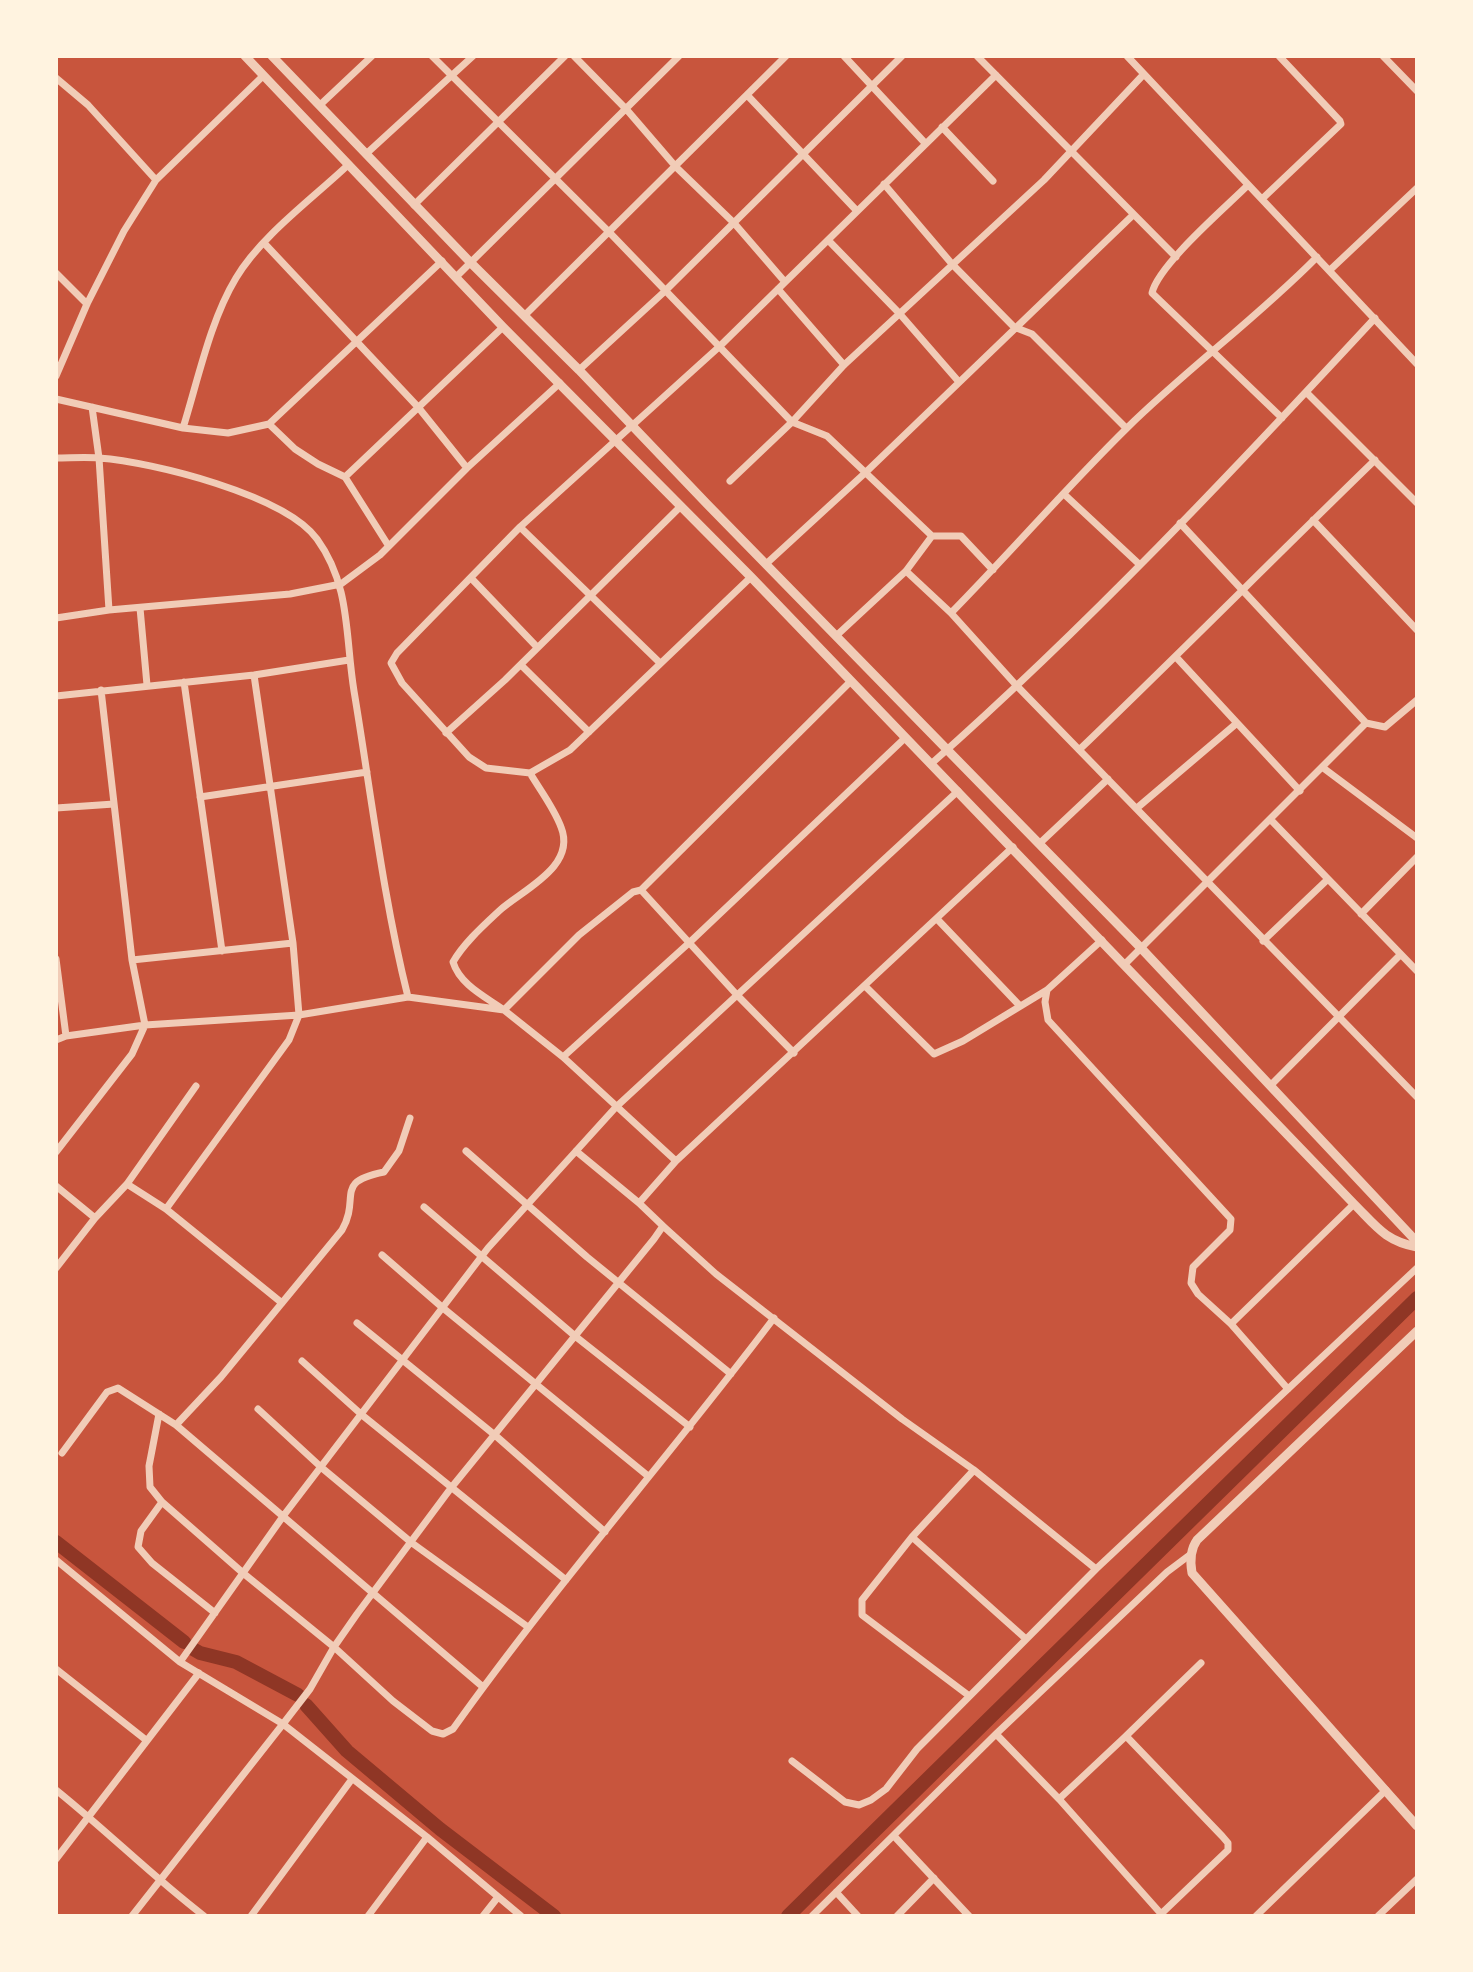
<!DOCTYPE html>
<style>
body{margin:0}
#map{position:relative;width:1473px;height:1972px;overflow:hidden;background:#c8553d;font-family:"Exo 2",sans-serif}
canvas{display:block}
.frame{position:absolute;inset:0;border:58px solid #fff3e0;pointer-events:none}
</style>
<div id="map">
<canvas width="1473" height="1972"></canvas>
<div class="frame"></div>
</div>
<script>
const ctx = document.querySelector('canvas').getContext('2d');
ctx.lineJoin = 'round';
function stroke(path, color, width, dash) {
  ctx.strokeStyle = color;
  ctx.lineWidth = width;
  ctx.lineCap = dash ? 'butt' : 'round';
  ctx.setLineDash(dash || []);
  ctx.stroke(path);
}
stroke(new Path2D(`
 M 56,1542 L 184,1642
 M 193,1649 L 200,1653 L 236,1662 L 298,1695
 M 306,1705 L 347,1751 L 440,1829 L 554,1916
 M 788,1916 L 1417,1298`), '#8f3625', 14);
stroke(new Path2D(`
 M 432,56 L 610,233 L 792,422 L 827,436 L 932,536 L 961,536 L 993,570
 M 574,56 L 627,110 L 676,167 L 734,223 L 785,282
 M 844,56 L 925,143
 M 977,56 L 1176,257
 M 1127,56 L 1417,364
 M 1383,56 L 1417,91
 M 56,78 L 88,105 L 156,180
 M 748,96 L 857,211
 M 320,105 L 372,56
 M 942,127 L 993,181
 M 366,154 L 473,56
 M 884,184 L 952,264 L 1014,327 L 1032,334 L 1126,428
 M 1248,185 C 1226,207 1158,265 1152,293 L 1282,418
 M 1262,199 L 1341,124 L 1340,121 L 1279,56
 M 414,205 L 565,56
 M 828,240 L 899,313 L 959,382
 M 264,243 L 418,407 L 467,468
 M 1330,270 L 1417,188
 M 56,273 L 87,304
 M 456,277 L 679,56
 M 778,289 L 844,365
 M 525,315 L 786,56
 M 579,370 L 664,292 L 902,56
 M 56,376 L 87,304 L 124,231 L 156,180 L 263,76
 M 1306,392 L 1417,503
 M 56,399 L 183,428 C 198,380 210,321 236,278 C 261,236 312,199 348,165
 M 92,407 L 99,458 L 109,610
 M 269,424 L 295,449 L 318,464 L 345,477 L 388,545
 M 183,428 L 228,433 L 269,424 L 442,261
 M 56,458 C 70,458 85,457 99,458 C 153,462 285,495 317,539 C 351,586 345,636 354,691 C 371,793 383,897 408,997
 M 345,477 L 503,327
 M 730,481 L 792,422 L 844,365 L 1044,180 L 1144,74
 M 1065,495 L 1139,564
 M 1313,520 L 1417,630
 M 1180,523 L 1366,723 L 1385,727 L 1417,700
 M 520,527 L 659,662
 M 766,564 L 865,473 L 1133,215
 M 906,571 L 951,613 L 1016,685 L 1417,1097
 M 751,577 L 570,750 L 530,773 L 486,768 L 469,757 L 402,683 L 391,663 L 397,653 L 520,527 L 720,346 L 996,75
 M 471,578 L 537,647
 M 140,608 L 147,685
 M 951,613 C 1011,552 1066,488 1127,428 C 1188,368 1257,318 1317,257
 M 56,618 L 109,610 L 290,594 L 341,584 L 380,555 L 467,468 L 560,383
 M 836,636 L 906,571 L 932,536
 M 1176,657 L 1300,791
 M 521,665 L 589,732
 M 184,682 L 222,951
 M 56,696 L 254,675 L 349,660
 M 446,733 L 505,680 L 680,507
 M 1080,749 C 1179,654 1276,556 1375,460
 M 931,764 C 1088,625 1233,471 1375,318
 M 1322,767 L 1417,838
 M 530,773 C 540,790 554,808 561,827 C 577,867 522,890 499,911 C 483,926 464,943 453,962 C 460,985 486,997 504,1010 L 579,935 L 633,892 L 641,890 L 851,681
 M 200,797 L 367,772
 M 56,808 L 114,804
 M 1137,808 L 1237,723
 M 1270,819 L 1417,971
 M 1039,844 L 1108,779
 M 641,890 L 737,995 L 794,1053
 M 1361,914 L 1417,857
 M 938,920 L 1020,1006
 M 1102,940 L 1047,990 L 1045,1002 L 1048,1020 L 1231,1219 L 1230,1230 L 1193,1267 L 1191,1283 L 1198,1294 L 1231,1324 L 1288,1389
 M 1263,941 L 1327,880
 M 56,959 L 66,1036
 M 132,960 L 293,943
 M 1124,965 L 1366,723
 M 865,986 L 934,1054 L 963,1041 L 1047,990
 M 56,1040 L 66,1036 L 145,1025 L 299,1015 L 408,997 L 504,1010 L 563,1057 L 676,1161 L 639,1203 L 663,1226 L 654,1239 L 451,1488 L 357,1614 L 334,1647 L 310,1689 L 283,1724 L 180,1662 L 56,1560
 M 563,1057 L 690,942 L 905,738
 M 1270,1086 L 1400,955
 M 466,1151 L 587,1257 L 731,1374
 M 576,1151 L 639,1203
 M 56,1152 L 132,1054 L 145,1025 L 132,960 L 101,690
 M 676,1161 L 1013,847
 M 127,1184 L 166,1209 L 282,1303
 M 56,1186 L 95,1218
 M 424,1207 L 575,1336 L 690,1427
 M 166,1209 L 289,1040 L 299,1015 L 293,943 L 254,675
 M 663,1226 L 716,1274 L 902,1419 L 974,1470 L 1096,1569
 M 382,1255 L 443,1308 L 648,1476
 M 56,1268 L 95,1218 L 127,1184 L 196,1086
 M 357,1323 L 496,1436 L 605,1532
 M 1231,1324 L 1354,1204
 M 302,1361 L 362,1415 L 566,1580
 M 258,1409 L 322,1468 L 412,1543 L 528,1627
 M 159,1414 L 149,1466 L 150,1487 L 162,1502 L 243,1573 L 334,1647 L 393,1701 L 432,1731 L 443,1734 L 453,1729 C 554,1587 669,1457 774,1318
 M 176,1425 L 221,1377 L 342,1230 C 361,1197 333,1182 384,1172 L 399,1151 L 410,1118
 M 62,1453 L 107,1392 L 118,1388 L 176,1425 L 483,1687
 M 162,1502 L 141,1531 L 138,1547 L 152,1563 L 215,1613
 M 912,1537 L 1026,1639
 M 180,1662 L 284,1515 L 488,1248 L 616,1107 L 958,791
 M 56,1669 L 146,1740
 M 968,1695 L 862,1615 L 862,1600 L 912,1537 L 974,1470
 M 996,1734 L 1059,1799 L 1163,1916
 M 1126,1736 L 1201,1663
 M 792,1761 L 845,1802 L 859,1805 L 871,1800 L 886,1789 L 917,1749 L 1096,1569 L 1417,1268
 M 56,1790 C 107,1831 152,1876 204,1916
 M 1059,1799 L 1126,1736 L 1222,1836 L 1228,1843 L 1228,1850 L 1161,1914
 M 894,1836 L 969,1916
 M 56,1859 L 199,1673
 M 836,1892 L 858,1916
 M 132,1916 L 283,1724 L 427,1837 L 521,1916
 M 251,1916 L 352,1779
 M 368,1916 L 427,1837
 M 483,1916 L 498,1897
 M 812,1916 L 996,1734 L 1167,1572 L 1191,1554
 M 897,1916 L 934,1878
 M 1256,1916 L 1386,1790
 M 1378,1916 L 1417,1879`), '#f1ccb7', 7);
stroke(new Path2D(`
 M 245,56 L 503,327 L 751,577 L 1354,1204 C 1376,1226 1385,1241 1417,1247
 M 272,56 L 471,263 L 579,370 L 707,504 L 1140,947 L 1417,1242
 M 1417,1331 L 1197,1540 C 1190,1550 1190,1562 1192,1573 L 1417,1826`), '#f1ccb7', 9);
</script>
